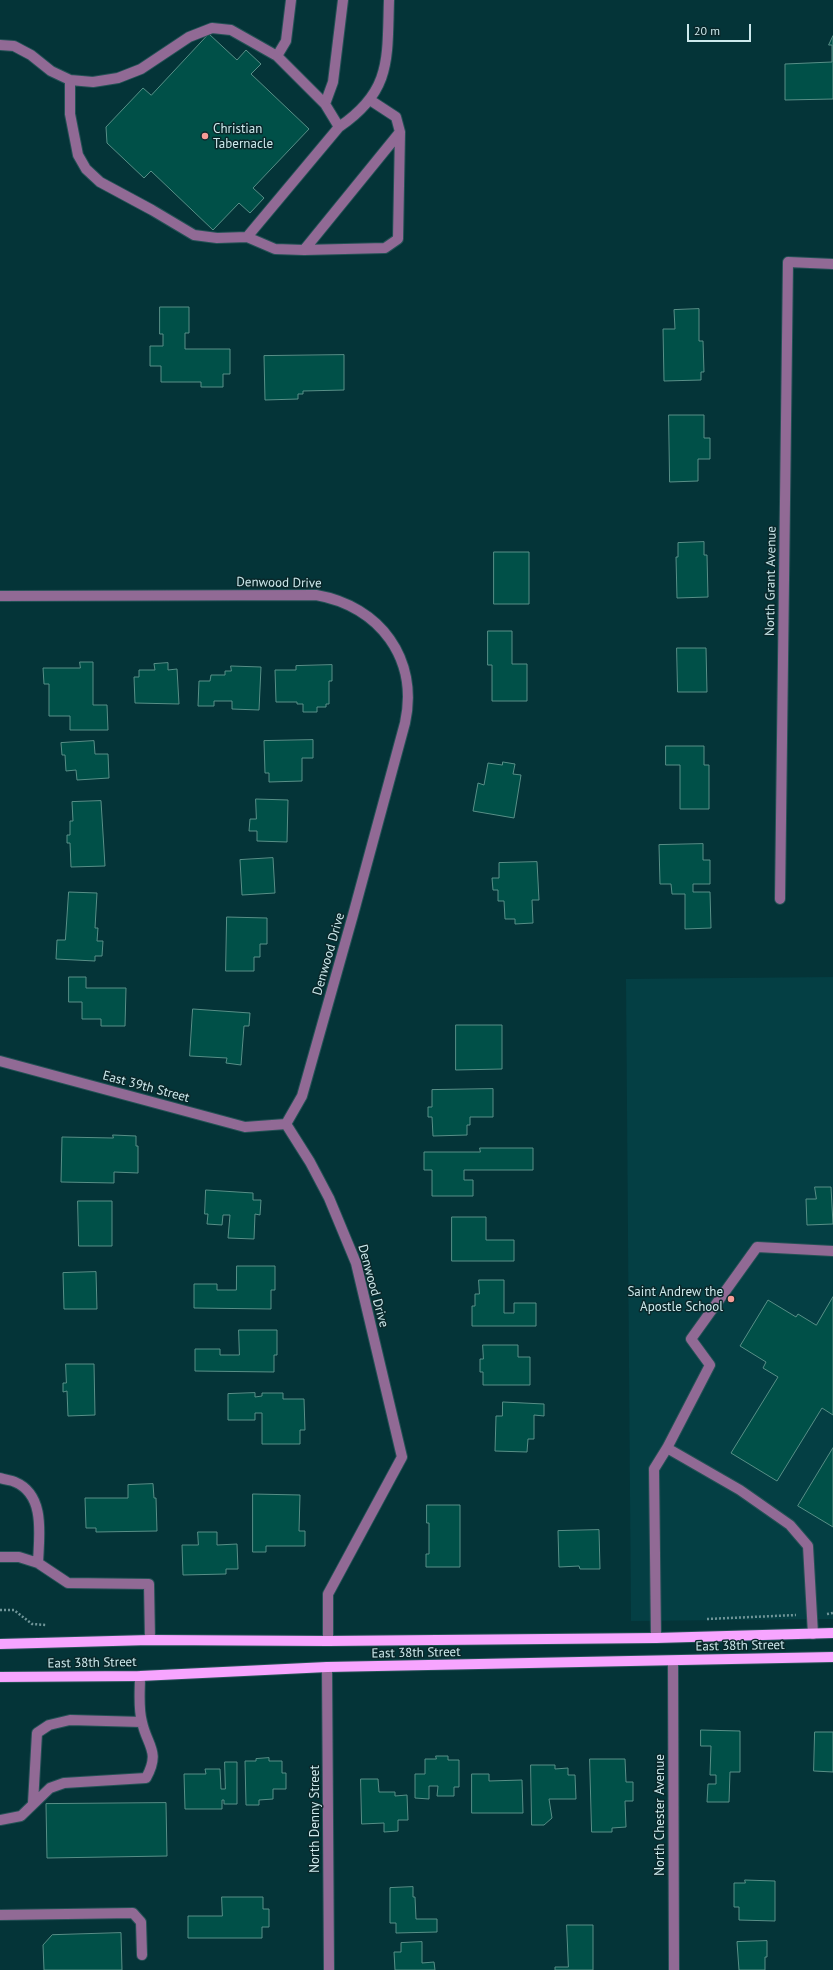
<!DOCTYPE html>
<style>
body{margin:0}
#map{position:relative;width:833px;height:1970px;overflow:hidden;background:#043438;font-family:"PT Sans",sans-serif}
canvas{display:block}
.scale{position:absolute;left:687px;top:24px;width:64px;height:18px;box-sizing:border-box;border:2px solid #cde9ec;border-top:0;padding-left:5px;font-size:12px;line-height:14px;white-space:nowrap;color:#cde9ec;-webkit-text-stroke:3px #0a282b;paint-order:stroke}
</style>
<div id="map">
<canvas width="833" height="1970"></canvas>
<div class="scale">20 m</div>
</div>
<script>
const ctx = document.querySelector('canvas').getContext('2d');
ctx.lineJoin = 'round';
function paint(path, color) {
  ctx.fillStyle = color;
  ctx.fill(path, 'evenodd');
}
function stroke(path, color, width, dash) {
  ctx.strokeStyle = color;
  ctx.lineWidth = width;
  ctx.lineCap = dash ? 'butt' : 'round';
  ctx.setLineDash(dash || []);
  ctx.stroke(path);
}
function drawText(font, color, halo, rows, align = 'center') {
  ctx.font = font + ' "PT Sans",sans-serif';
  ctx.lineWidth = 3;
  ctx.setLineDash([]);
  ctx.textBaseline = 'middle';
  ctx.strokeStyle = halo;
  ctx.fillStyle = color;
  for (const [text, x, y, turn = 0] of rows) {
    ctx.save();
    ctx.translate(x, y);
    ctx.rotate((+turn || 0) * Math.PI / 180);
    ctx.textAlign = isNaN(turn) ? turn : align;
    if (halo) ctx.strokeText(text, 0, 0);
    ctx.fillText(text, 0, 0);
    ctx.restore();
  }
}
paint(new Path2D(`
 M 833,977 L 833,1619 L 631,1621 L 626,979 Z`), '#043f44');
const building = new Path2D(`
 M 209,34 L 237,60 L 246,50 L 261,64 L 251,74 L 309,129 L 253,188 L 264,198 L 250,213 L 239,203 L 213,230 L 151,171 L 144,178 L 107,143 L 106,127 L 143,88 L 151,95 Z
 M 833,36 L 833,99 L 785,100 L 785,64 L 832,62 L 832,45 L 829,45 Z
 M 160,307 L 189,307 L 189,333 L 185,333 L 185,349 L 230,349 L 230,374 L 223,374 L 223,387 L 201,387 L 201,382 L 161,382 L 161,366 L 150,366 L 150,346 L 163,346 L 163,334 L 160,334 Z
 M 699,309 L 699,341 L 703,341 L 704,372 L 701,372 L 701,380 L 664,381 L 663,329 L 675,329 L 674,310 Z
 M 344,355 L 344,390 L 303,391 L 303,394 L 298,394 L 298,399 L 265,400 L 264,356 Z
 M 669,415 L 704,415 L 704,438 L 710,438 L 710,459 L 698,459 L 698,481 L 670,482 Z
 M 704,542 L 704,555 L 707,555 L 708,597 L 677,598 L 676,557 L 678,557 L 678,543 Z
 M 494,552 L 529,552 L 529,604 L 494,604 Z
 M 488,631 L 512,631 L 512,664 L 527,664 L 527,701 L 492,701 L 492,665 L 488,665 Z
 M 677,648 L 706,648 L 707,692 L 678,692 Z
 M 80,662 L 93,662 L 93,705 L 107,705 L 108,730 L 70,730 L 70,716 L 49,716 L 49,684 L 44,684 L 43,668 L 80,668 Z
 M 168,663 L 168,670 L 177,669 L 179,704 L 135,703 L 134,677 L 139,677 L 139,670 L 155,670 L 154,664 Z
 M 332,665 L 332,681 L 329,681 L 329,704 L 326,704 L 326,707 L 317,707 L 317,712 L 303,712 L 303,704 L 297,704 L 297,702 L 276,702 L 275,670 L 296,670 L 296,666 Z
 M 231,666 L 261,667 L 259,710 L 232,709 L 232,701 L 214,701 L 214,706 L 198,706 L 199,681 L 210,681 L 211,675 L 225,675 L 225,671 L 231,671 Z
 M 313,740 L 313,758 L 302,758 L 302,781 L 269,782 L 269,773 L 265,773 L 264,741 Z
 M 94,741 L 95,754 L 108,754 L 109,778 L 77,780 L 76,770 L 66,771 L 65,755 L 62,755 L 61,743 Z
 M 666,746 L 704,746 L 704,765 L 709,765 L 709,809 L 680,809 L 680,765 L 666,765 Z
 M 503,762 L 515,764 L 513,774 L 521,775 L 514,818 L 473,811 L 478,783 L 484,785 L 488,763 L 502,765 Z
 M 256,799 L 288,800 L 287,842 L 257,841 L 257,831 L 249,831 L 250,819 L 256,819 Z
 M 101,801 L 105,866 L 71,867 L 70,843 L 67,843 L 67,835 L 70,835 L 70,821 L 73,821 L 72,802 Z
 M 703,844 L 703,860 L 710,860 L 710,884 L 693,884 L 693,892 L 710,892 L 711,928 L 685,929 L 685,894 L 672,894 L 671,884 L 660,884 L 659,845 Z
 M 273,858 L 275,893 L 242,895 L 240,860 Z
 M 537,862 L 539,900 L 532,900 L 533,923 L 515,924 L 515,919 L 505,919 L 504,901 L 498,901 L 498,890 L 493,890 L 492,878 L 499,878 L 499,863 Z
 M 69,892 L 97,893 L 95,928 L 98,928 L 97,941 L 103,941 L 102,956 L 95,956 L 95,961 L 56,959 L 57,940 L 65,940 Z
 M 227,917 L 267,918 L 267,944 L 260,944 L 260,957 L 254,957 L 254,971 L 226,971 Z
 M 69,977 L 86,977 L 86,988 L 126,988 L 125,1026 L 101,1026 L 101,1019 L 82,1019 L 82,1002 L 69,1002 Z
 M 193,1009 L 250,1013 L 249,1026 L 244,1026 L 241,1065 L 226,1063 L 227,1058 L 190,1056 Z
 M 456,1025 L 502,1025 L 502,1069 L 456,1070 Z
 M 493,1089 L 493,1117 L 470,1117 L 470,1125 L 467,1125 L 467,1135 L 433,1136 L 432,1117 L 428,1117 L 428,1107 L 432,1107 L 432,1090 Z
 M 113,1135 L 136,1136 L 136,1146 L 138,1146 L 138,1173 L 114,1172 L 114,1183 L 61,1182 L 62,1137 L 113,1138 Z
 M 480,1148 L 533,1148 L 533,1170 L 464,1170 L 464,1180 L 473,1180 L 473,1196 L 432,1196 L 432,1170 L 424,1170 L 424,1152 L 480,1152 Z
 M 815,1187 L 831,1187 L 833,1224 L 807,1225 L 806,1199 L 816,1199 Z
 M 206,1190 L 253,1193 L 253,1200 L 261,1200 L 260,1215 L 255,1214 L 254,1239 L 228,1238 L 230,1215 L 223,1215 L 222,1225 L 207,1224 L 208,1214 L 205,1214 Z
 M 78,1201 L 112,1201 L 112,1246 L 79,1246 Z
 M 452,1217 L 486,1217 L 486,1240 L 514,1240 L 514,1261 L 452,1261 Z
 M 237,1266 L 275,1266 L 275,1290 L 271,1290 L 271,1309 L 194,1308 L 194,1284 L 217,1284 L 217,1290 L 236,1290 Z
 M 96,1272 L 97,1309 L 64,1309 L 63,1273 Z
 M 479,1280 L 504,1280 L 504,1313 L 514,1313 L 514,1303 L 536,1303 L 536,1326 L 472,1326 L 472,1306 L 475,1306 L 475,1294 L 479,1294 Z
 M 833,1297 L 833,1415 L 822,1408 L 777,1481 L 731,1453 L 778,1377 L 763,1368 L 766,1362 L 740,1346 L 768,1300 L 796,1317 L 798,1314 L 816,1325 Z
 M 239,1330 L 277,1330 L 277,1355 L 274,1355 L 274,1372 L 195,1371 L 195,1349 L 220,1349 L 220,1355 L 239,1355 Z
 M 483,1345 L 518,1345 L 518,1357 L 530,1357 L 530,1385 L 483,1385 L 483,1372 L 480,1372 L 480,1359 L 483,1359 Z
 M 66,1364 L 94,1364 L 95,1415 L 68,1416 L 67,1391 L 63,1392 L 63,1383 L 66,1383 Z
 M 255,1393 L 255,1397 L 262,1396 L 262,1393 L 283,1393 L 283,1399 L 304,1399 L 305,1430 L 300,1430 L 300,1444 L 262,1444 L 262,1413 L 255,1413 L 255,1420 L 228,1420 L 228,1394 Z
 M 503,1402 L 544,1404 L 544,1416 L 534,1415 L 534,1439 L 528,1439 L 527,1452 L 495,1451 L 496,1416 L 502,1416 Z
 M 833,1448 L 833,1527 L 798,1506 Z
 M 153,1484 L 154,1498 L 156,1498 L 157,1531 L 96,1532 L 96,1528 L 86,1528 L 85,1498 L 128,1498 L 128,1485 Z
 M 253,1494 L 300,1495 L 299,1531 L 305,1531 L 305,1546 L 266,1546 L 266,1552 L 253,1552 Z
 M 427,1505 L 460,1505 L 460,1567 L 426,1567 L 426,1554 L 429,1554 L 429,1523 L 427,1523 Z
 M 599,1530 L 600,1569 L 580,1569 L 579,1566 L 559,1567 L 558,1531 Z
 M 198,1532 L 217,1532 L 217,1545 L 237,1544 L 238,1569 L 226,1569 L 226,1574 L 183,1575 L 182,1545 L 198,1545 Z
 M 701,1730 L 740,1731 L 740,1772 L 730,1772 L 729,1802 L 707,1802 L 708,1784 L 716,1784 L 716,1775 L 710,1775 L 711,1746 L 701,1746 Z
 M 815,1732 L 833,1732 L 833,1772 L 814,1771 Z
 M 436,1756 L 448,1756 L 448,1760 L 459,1760 L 459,1787 L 454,1787 L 454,1796 L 437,1796 L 438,1786 L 429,1786 L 429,1799 L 415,1798 L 415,1774 L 425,1774 L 425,1759 L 436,1759 Z
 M 269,1758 L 269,1761 L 282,1761 L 282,1773 L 286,1773 L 286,1789 L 273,1789 L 273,1799 L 259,1800 L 259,1805 L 246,1805 L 245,1761 L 256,1761 L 256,1759 Z
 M 590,1759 L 625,1759 L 626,1782 L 633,1782 L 633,1801 L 625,1801 L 626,1827 L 612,1828 L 612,1832 L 592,1832 Z
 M 225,1762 L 237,1762 L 237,1804 L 224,1804 L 224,1800 L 222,1800 L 222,1809 L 185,1809 L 184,1774 L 206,1774 L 205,1769 L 220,1769 L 221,1789 L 225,1789 Z
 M 531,1765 L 555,1765 L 555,1769 L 568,1768 L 568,1775 L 575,1775 L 576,1799 L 549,1799 L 552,1818 L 544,1825 L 532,1825 Z
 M 472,1774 L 489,1774 L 489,1781 L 522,1780 L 523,1813 L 472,1813 Z
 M 361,1779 L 378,1779 L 379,1792 L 395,1792 L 395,1796 L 407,1795 L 408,1820 L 398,1820 L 398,1831 L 384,1832 L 384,1823 L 362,1824 Z
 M 166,1803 L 167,1856 L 47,1858 L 46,1804 Z
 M 745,1880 L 775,1881 L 775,1921 L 739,1920 L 739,1907 L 734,1907 L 734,1883 L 745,1883 Z
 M 413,1887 L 413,1897 L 415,1897 L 416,1919 L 437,1919 L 437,1932 L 396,1933 L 396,1923 L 390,1923 L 390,1888 Z
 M 222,1897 L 263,1897 L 263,1909 L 269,1909 L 269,1927 L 262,1927 L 262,1938 L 188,1938 L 188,1916 L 222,1916 Z
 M 567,1925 L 593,1925 L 593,1970 L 555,1970 L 555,1967 L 568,1967 Z
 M 121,1933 L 122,1970 L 44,1970 L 43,1945 L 52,1935 Z
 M 767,1941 L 767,1957 L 765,1957 L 765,1970 L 739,1970 L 737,1942 Z
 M 422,1942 L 422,1963 L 434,1962 L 435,1970 L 395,1970 L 394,1952 L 401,1952 L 401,1943 Z`);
paint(building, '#005048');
stroke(building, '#588f87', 1);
const minor = new Path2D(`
 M 0,45 L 14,46 L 31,55 L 51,71 L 70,80 L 93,82 L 118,78 L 141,69 L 189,37 L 212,28 L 231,30 L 277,56 L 325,104 L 339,127 L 247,237 L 275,249 L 304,250 L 400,132 L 396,117 L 370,100
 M 277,56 L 286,41 L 291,0
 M 70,80 L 70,114 L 78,155 L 86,169 L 100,182 L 152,210 L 194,235 L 217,238 L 247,237
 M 325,104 L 333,82 L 343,0
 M 339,127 C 392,91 387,59 389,0
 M 304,250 L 385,248 L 398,239 L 400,132
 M 0,596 L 316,595 C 380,606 419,659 405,723 L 353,915 L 302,1096 L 286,1124
 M 780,899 L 788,262 L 833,264
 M 0,1061 L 245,1127 L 286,1124
 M 286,1124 L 310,1162 L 329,1198 L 356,1263 L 402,1457 L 328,1594 L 328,1641
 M 667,1448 L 740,1490 L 790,1525 L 808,1546 L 813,1634
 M 0,1478 C 5,1480 11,1480 15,1482 C 46,1495 39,1536 38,1563
 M 0,1557 L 19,1557 L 38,1563 L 68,1583 L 149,1584 L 150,1640
 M 656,1638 L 654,1469 L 667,1448 L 710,1365 L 691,1339 L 757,1247 L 833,1251
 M 673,1661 L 674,1970
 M 327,1667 L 329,1970
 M 33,1803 L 37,1733 L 49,1725 L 70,1720 L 142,1722
 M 0,1820 L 21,1816 L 50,1788 L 64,1783 L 146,1778 C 161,1751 147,1746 142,1722 C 138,1708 140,1691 140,1676
 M 0,1915 L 133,1913 L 141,1922 L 142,1955`);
const major = new Path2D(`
 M 0,1644 L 150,1640 L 328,1641 L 656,1638 L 833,1633
 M 0,1677 L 140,1676 L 327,1667 L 833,1657`);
stroke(minor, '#245155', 12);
stroke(major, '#245155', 12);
stroke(new Path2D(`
 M 0,1610 L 14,1610 L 32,1624 L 46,1625
 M 827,1614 L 833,1613
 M 707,1619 L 796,1615`), '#6f9598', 2.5, [2, 2]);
stroke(minor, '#916a95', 10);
stroke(major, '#f7a5ff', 10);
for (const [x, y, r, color] of [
 [205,136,4,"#f59c96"],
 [731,1299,4,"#f59c96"]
]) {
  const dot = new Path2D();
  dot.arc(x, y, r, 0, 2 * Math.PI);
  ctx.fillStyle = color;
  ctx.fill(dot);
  stroke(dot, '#0a282b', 1.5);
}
drawText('13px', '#cde9ec', '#0a282b', [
 ["Christian",213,129],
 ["Tabernacle",213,144],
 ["Saint Andrew the",723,1292,"right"],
 ["Apostle School",723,1307,"right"]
], 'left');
drawText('13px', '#cde9ec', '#0a282b', [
 ["North Grant Avenue",771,581,-89],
 ["Denwood Drive",279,583,1],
 ["Denwood Drive",329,954,-74],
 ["East 39th Street",146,1087,15],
 ["Denwood Drive",373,1286,75],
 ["East 38th Street",740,1646,-1],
 ["East 38th Street",416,1653,-1],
 ["East 38th Street",92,1663,-1],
 ["North Chester Avenue",660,1815,-90],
 ["North Denny Street",315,1819,-90]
]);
</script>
